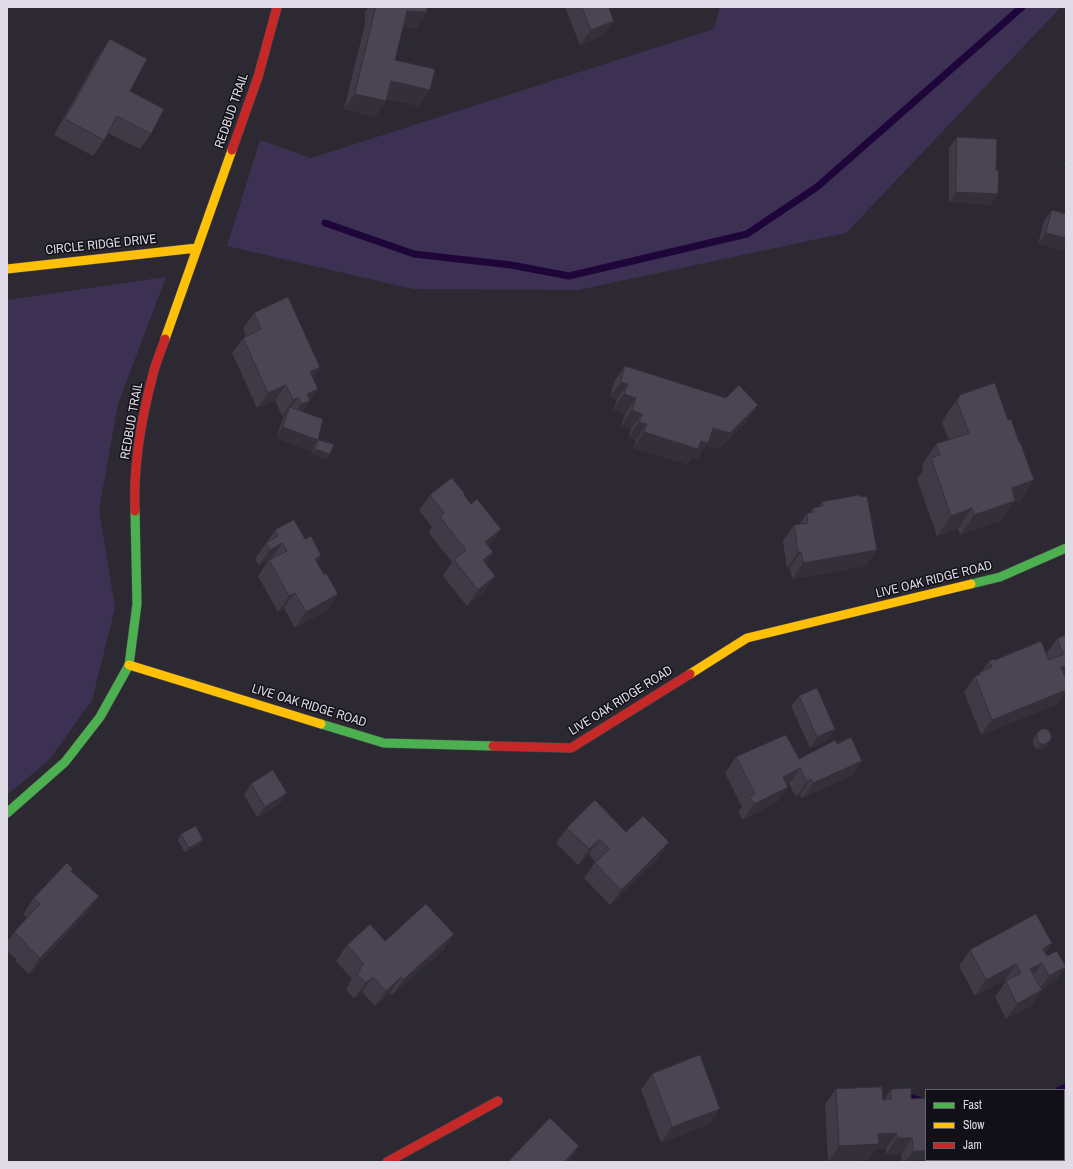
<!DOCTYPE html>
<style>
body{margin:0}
#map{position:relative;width:1073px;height:1169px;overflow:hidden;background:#2c2932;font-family:"Archivo Narrow",sans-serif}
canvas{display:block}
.frame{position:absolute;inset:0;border:8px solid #dedbe6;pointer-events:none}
.legend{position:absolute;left:925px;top:1089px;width:140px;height:72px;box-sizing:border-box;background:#121017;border:1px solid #64616a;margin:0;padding:5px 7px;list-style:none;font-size:12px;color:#dedbe6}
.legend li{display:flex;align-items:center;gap:8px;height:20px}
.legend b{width:20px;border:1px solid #64616a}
</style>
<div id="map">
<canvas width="1073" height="1169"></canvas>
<div class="frame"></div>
<ul class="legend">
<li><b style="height:5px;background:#4caf50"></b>Fast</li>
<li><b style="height:5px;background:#ffc107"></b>Slow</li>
<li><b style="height:5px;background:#c62828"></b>Jam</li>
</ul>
</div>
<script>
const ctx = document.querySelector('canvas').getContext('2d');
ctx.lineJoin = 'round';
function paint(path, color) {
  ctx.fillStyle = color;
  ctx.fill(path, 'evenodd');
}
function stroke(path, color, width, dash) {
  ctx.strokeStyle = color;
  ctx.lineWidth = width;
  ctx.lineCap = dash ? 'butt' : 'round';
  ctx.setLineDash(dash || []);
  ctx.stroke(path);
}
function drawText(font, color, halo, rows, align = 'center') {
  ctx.font = font + ' "Archivo Narrow",sans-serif';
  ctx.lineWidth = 3;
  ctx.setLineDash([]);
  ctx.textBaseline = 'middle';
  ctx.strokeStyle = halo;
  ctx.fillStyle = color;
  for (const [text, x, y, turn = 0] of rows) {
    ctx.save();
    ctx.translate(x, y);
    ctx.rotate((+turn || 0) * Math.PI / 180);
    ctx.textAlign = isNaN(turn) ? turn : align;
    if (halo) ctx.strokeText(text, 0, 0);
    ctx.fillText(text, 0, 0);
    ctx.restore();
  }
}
paint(new Path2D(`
 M 720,7 L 1061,7 L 846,233 L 578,290 L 413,289 L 227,246 L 260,140 L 311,158 L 714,29 Z
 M 166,277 L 118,404 L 99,510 L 115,608 L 92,700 L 49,760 L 7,795 L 7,300 Z`), '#3d3153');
stroke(new Path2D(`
 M 325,223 L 414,254 L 511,265 L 569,276 L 747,234 L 817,187 L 1022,7
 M 1059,1090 L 1066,1087
 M 903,1096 L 910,1097 L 926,1103`), '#1f063a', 7);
const fast = new Path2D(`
 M 971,584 L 1000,577 L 1066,548
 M 321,724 L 384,743 L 493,746
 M 7,813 L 65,762 L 100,717 L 129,665 L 137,604 L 135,511`);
const slow = new Path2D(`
 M 7,269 L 197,248
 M 165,339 L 232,150
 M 129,665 L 321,724
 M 690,674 L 747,638 L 971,584`);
const jam = new Path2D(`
 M 232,150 L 258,77 L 277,7
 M 135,511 C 133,468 142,416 153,374 C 156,362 161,351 165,339
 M 493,746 L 571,748 L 690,674
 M 387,1162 L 498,1101`);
stroke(fast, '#49464e', 10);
stroke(slow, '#49464e', 10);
stroke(jam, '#49464e', 10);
stroke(fast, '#4caf50', 9);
stroke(slow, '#ffc107', 9);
stroke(jam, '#c62828', 9);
paint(new Path2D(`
 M 369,7 L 427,7 L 427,12 L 416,28 L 403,27 L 395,60 L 419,106 L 387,99 L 375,117 L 344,109 L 365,24 L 365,12 Z
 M 565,7 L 610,7 L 609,8 L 614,21 L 603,36 L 580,45 Z
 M 110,39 L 130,91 L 151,134 L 140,149 L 108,133 L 104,140 L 93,156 L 54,135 L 99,55 Z
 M 957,137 L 991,205 L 949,202 L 949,148 Z
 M 1066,161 L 1066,171 L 1064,164 Z
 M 1052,210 L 1066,214 L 1066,250 L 1065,251 L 1038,244 L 1044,221 Z
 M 254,313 L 320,367 L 313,378 L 318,389 L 302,412 L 318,440 L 330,454 L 327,459 L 311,454 L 314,446 L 310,451 L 276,438 L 283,418 L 286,413 L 282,416 L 275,400 L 257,408 L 232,353 L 243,338 L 246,336 L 243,328 Z
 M 625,366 L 747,421 L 719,449 L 706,445 L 697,459 L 692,457 L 687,464 L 633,448 L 636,440 L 628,438 L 631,429 L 621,426 L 625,414 L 613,410 L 617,399 L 610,397 L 614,382 Z
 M 960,395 L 1008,420 L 1019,442 L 1034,480 L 1020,501 L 1013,503 L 1001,521 L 960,535 L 958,529 L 937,536 L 917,479 L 923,470 L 922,465 L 936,444 L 949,440 L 942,423 L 946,415 Z
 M 430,495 L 464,495 L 471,504 L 501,529 L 489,546 L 493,552 L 485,564 L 484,592 L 467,606 L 443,576 L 452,562 L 429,533 L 432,527 L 419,510 Z
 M 822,502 L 866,566 L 792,579 L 790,568 L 787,568 L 783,541 L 794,525 L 799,525 L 807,513 L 810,513 L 813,508 L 819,507 Z
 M 275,530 L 305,539 L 321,555 L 317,562 L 324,575 L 338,594 L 327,610 L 295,628 L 284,608 L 278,612 L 258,576 L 269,560 L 271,559 L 259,565 L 255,559 Z
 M 1066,635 L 1065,678 L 1058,704 L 981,735 L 964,692 L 975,676 L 978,675 L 980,672 L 982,671 L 989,661 L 1046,654 L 1057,639 Z
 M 799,696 L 828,740 L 810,748 L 791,706 Z
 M 1037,733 L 1047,745 L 1043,750 L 1037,749 L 1033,745 L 1033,739 Z
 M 837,744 L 862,761 L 851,776 L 802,798 L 800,795 L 796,797 L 789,784 L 787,785 L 788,787 L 777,802 L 743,820 L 738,812 L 742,807 L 725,773 L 736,757 L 799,759 Z
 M 251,784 L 280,804 L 257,817 L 244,795 Z
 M 567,828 L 626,832 L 669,842 L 658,858 L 610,905 L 584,878 L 595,862 L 589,854 L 578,865 L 556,843 Z
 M 181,834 L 203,840 L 199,845 L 185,853 L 178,840 Z
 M 72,871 L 88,912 L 29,974 L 15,961 L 16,959 L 7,951 L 7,942 L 14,932 L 27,918 L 23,914 L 34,898 Z
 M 454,934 L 443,950 L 392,995 L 390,993 L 375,1006 L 362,992 L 354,999 L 346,989 L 349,984 L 348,984 L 352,979 L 336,961 L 347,945 L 385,941 Z
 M 1052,943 L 1045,953 L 1055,982 L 1042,989 L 1042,990 L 1031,1006 L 1006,1019 L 995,997 L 1006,981 L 1005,980 L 975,996 L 959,966 L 970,950 Z
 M 652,1074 L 709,1124 L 661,1143 L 641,1090 Z
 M 836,1089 L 883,1100 L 884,1100 L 891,1089 L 911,1099 L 926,1160 L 941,1160 L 940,1162 L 902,1162 L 901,1154 L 886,1154 L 886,1149 L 875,1149 L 868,1160 L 828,1162 L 825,1104 Z`), '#403a47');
paint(new Path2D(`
 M 407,11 L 427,12 L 416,28 L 396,27 Z
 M 614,21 L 603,36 L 580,45 L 591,30 Z
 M 391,81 L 430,90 L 419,106 L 380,97 Z
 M 355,94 L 386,101 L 375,117 L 344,109 Z
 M 956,192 L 998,194 L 991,205 L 949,202 Z
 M 1046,233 L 1066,238 L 1066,250 L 1065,251 L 1038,244 Z
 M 320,367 L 309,383 L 310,372 Z
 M 621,382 L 628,384 L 617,399 L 610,397 Z
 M 286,385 L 275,400 L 257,408 L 268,393 Z
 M 318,389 L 299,416 L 290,420 L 301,404 L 307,394 Z
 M 624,394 L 636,398 L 625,414 L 613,410 Z
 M 298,397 L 286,413 L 282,416 L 293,400 Z
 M 758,405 L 747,421 L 719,449 L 706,445 L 697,459 L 692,457 L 687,464 L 633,448 L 644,432 L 701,441 L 713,428 Z
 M 632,410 L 642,414 L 631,429 L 621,426 Z
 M 639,422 L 647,424 L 636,440 L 628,438 Z
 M 283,427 L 318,440 L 310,451 L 276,438 Z
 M 315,449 L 330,454 L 327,459 L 311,454 Z
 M 1034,480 L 1020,501 L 1013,503 L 1001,521 L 960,535 L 974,515 L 1012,488 Z
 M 972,508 L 958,529 L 937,536 L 951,516 Z
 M 501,529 L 490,545 L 474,558 L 485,542 Z
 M 282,543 L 271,559 L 259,565 L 270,550 Z
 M 877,550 L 866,566 L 792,579 L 803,563 Z
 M 493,552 L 482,568 L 483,560 Z
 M 798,552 L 801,552 L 790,568 L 787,568 Z
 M 321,555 L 310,571 L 315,559 Z
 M 495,576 L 484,592 L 467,606 L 478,590 Z
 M 295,593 L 284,608 L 278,612 L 289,596 Z
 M 338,594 L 327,610 L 295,628 L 306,612 Z
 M 1066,666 L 1066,678 L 1050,683 L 1061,667 Z
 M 1066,690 L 1066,693 L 1058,704 L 981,735 L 992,720 Z
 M 835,729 L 828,740 L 810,748 L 817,737 Z
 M 1051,739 L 1043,750 L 1037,749 L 1041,744 Z
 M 862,761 L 851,776 L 802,798 L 813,783 Z
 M 800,768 L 789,784 L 772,792 L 783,777 Z
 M 811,779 L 800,795 L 796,797 L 807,782 Z
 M 788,787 L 777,802 L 743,820 L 754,804 Z
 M 287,793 L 280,804 L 257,817 L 265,807 Z
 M 600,839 L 589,854 L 578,865 L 589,849 Z
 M 203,840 L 199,845 L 185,853 L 189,848 Z
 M 669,842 L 658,858 L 610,905 L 621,890 Z
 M 99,896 L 88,912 L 29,974 L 40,958 Z
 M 454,934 L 443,950 L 392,995 L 403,980 Z
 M 1052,943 L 1041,959 L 1043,949 Z
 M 1042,963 L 1031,979 L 1030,969 Z
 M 1016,964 L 1005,980 L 975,996 L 986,980 Z
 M 1066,967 L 1055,982 L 1038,991 L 1049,976 Z
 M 373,977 L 362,992 L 354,999 L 365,983 Z
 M 401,977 L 390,993 L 375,1006 L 386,991 Z
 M 1042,990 L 1031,1006 L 1006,1019 L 1017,1004 Z
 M 720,1109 L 709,1124 L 661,1143 L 672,1127 Z
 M 1066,1126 L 1066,1137 L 1064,1138 L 1064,1127 Z
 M 897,1133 L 886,1149 L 875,1149 L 868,1160 L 828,1162 L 839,1146 L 878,1134 Z
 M 897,1138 L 912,1138 L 901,1154 L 886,1154 Z
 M 579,1146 L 569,1162 L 564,1162 Z
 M 913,1151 L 926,1151 L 926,1160 L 941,1160 L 940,1162 L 905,1162 Z`), '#34303a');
const building = new Path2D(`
 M 376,7 L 427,7 L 427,12 L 407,11 L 395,60 L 435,69 L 430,90 L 391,81 L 386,101 L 355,94 Z
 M 582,7 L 610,7 L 609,8 L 614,21 L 591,30 Z
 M 110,39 L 147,59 L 130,91 L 164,109 L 151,134 L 117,116 L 104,140 L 65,119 Z
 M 957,137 L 997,139 L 996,170 L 999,171 L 998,194 L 956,192 Z
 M 1052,210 L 1066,214 L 1066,238 L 1046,233 Z
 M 288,297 L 320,367 L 310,372 L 318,389 L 307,394 L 310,401 L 301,404 L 298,397 L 293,400 L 286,385 L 268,393 L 243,338 L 261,329 L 254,313 Z
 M 625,366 L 726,398 L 739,385 L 758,405 L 730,433 L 713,428 L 708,443 L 701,441 L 698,449 L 644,432 L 647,424 L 639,422 L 642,414 L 632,410 L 636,398 L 624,394 L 628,384 L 621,382 Z
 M 995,383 L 1008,420 L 1011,419 L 1019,442 L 1020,442 L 1034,480 L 1012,488 L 1015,501 L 974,515 L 972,508 L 951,516 L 931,458 L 940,455 L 936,444 L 969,433 L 957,402 L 960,395 Z
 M 290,407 L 323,419 L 318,440 L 283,427 Z
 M 318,440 L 334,444 L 330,454 L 315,449 Z
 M 452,478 L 465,494 L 464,495 L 471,504 L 477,499 L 501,529 L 485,542 L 493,552 L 483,560 L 495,576 L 478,590 L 454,560 L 466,550 L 440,517 L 444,513 L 430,495 Z
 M 860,495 L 861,497 L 867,496 L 877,550 L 803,563 L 801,552 L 798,552 L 794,525 L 808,523 L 807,513 L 814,512 L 813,508 L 823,506 L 822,502 Z
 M 294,520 L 305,539 L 311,536 L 321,555 L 315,559 L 324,575 L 326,573 L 338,594 L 306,612 L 295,593 L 289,596 L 269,560 L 287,551 L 282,543 L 270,550 L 266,543 L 278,536 L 275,530 Z
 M 1066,635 L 1066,666 L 1061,667 L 1066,680 L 1066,690 L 992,720 L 975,676 L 981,674 L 980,672 L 992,667 L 989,661 L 994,659 L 995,660 L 1041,641 L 1049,660 L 1064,654 L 1057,639 Z
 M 817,688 L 835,729 L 817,737 L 799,696 Z
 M 1042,729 L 1047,729 L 1051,734 L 1051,739 L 1046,744 L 1041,744 L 1037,740 L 1037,733 Z
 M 786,735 L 799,759 L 835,740 L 837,744 L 851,737 L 862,761 L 813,783 L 811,779 L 807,782 L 800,768 L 783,777 L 788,787 L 754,804 L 749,796 L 755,794 L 736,757 Z
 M 273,770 L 287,793 L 265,807 L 251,784 Z
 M 595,800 L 626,832 L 643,816 L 669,842 L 621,890 L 595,863 L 609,849 L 600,839 L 589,849 L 567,828 Z
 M 196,826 L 203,840 L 189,848 L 181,834 Z
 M 67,863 L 73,869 L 71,871 L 99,896 L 40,958 L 26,945 L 27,944 L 14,932 L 40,904 L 34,898 Z
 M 426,904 L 454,934 L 403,980 L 401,977 L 386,991 L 373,977 L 365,983 L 357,974 L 361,970 L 359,968 L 364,964 L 347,945 L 370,924 L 385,941 Z
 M 1036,914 L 1052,943 L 1043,949 L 1047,956 L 1057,951 L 1066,967 L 1049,976 L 1042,963 L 1030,969 L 1042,990 L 1017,1004 L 1006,981 L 1021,973 L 1016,964 L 986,980 L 970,950 Z
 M 700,1055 L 720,1109 L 672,1127 L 652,1074 Z
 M 882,1087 L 883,1100 L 891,1099 L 891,1089 L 911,1088 L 911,1099 L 926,1098 L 926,1151 L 913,1151 L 912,1138 L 897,1138 L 897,1133 L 878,1134 L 879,1144 L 839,1146 L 836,1089 Z
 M 1064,1095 L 1066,1095 L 1066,1126 L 1064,1127 Z
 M 550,1118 L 579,1146 L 564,1162 L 508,1162 Z`);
paint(building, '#4a4453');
stroke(building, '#34303a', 1);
drawText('13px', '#dedbe6', '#121017', [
 ["REDBUD TRAIL",232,111,-71],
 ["CIRCLE RIDGE DRIVE",101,245,-6],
 ["REDBUD TRAIL",132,421,-80],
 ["LIVE OAK RIDGE ROAD",934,580,-14],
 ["LIVE OAK RIDGE ROAD",621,701,-32],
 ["LIVE OAK RIDGE ROAD",309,706,17]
]);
</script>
